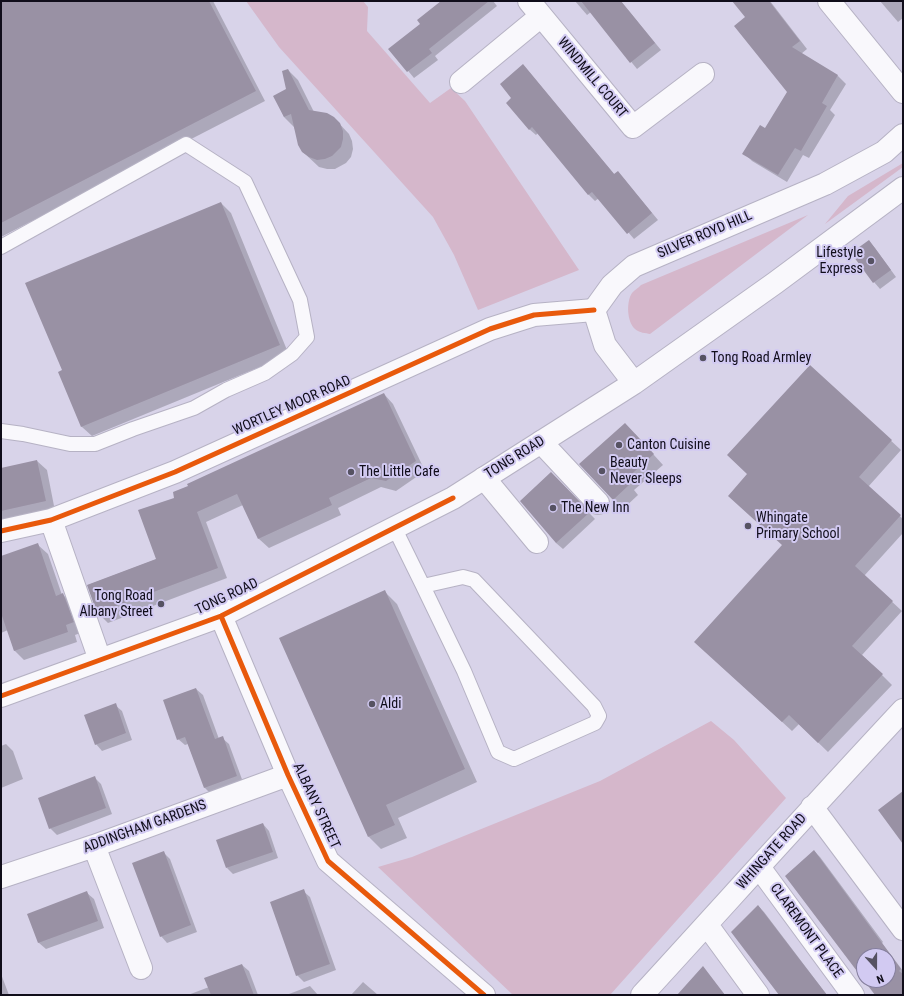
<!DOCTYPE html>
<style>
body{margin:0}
#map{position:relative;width:904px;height:996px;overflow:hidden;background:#d8d3e9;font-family:"Roboto Condensed",sans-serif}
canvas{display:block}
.frame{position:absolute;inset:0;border:2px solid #100d1a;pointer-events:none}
.north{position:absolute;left:856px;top:948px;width:40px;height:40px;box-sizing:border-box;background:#d2caf2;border:1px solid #847e9c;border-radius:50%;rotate:159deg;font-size:11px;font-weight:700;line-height:16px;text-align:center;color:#100d1a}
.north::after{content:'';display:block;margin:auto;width:14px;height:18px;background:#565262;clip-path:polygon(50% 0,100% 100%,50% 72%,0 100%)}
</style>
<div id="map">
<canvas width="904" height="996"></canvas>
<div class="frame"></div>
<div class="north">N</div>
</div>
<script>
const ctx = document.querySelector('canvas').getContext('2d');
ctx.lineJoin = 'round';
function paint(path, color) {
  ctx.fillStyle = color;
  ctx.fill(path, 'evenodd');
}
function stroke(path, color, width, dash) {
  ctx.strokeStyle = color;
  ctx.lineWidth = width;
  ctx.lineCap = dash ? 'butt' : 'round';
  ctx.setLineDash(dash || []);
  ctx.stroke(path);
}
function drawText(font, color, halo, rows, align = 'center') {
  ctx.font = font + ' "Roboto Condensed",sans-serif';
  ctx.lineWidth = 4;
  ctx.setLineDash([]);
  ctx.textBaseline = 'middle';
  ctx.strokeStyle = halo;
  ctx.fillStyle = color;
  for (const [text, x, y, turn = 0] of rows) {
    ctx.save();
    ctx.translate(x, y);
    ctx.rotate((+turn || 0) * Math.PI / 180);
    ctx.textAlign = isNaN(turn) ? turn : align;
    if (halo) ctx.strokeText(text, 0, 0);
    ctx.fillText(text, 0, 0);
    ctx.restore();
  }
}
paint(new Path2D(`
 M 246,1 L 363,1 L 368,7 L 367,31 L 430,103 L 451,88 L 465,101 L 579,270 L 478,310 L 454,255 L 433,217 L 279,47 Z
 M 903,163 L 903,167 L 825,224 L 848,196 Z
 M 808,215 L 650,334 C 646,333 639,333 635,329 C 627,322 626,302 632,293 C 634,290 639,288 641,285 Z
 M 711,721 L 734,740 L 786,798 L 610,995 L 513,995 L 378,867 L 412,857 L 600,781 Z`), '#d5b7cb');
paint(new Path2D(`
 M 1,1 L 213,1 L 265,101 L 1,237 Z
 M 443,1 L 493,1 L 497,6 L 435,56 L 438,60 L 414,78 L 390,49 L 421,24 Z
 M 575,1 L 619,1 L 629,11 L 661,50 L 637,69 L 591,12 L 587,15 Z
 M 733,1 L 770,1 L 807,49 L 801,54 L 838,76 L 846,84 L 830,110 L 835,115 L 809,158 L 803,155 L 787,182 L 752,161 L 744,153 L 765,130 L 788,92 L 746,17 Z
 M 880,1 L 903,1 L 903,18 L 898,22 Z
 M 523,65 L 615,175 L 624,179 L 658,220 L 634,239 L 599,198 L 595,201 L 589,195 L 538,133 L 536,135 L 529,129 L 513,98 Z
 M 288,70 L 298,80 L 314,112 L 334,118 L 349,134 L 352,141 L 353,149 L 351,157 L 346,163 L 335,169 L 327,169 L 319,167 L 303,152 L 294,127 L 284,117 L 274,96 L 287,90 Z
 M 221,203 L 231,213 L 289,355 L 92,436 L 82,427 L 63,371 Z
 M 869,241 L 875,248 L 896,277 L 880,289 L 874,282 Z
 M 810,366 L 901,450 L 868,487 L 903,519 L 903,533 L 864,576 L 902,611 L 862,655 L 892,685 L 828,752 L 799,724 L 792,731 L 705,651 L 783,545 L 748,475 Z
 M 384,394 L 393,404 L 425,471 L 396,491 L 381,487 L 338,508 L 341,515 L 269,548 L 259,539 L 243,505 L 206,522 L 227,578 L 108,623 L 98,613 L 88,585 L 157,559 L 176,499 L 189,487 Z
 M 635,434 L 663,465 L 634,490 L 638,495 L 623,509 L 614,499 Z
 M 37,461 L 47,470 L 55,511 L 1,523 L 1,469 Z
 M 551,474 L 595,519 L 563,549 L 556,543 Z
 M 38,545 L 48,554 L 62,595 L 63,595 L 73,604 L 83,632 L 75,635 L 77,642 L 24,660 L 14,650 L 8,630 L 1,633 L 1,557 Z
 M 385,592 L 397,604 L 477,782 L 398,818 L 407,838 L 381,849 L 369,837 Z
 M 196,689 L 203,695 L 219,739 L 222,738 L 229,744 L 243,782 L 211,794 L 205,788 L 188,744 L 185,745 L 178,739 Z
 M 115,705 L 122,711 L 132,740 L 102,751 L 96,744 Z
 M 6,744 L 13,751 L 23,779 L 1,788 L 1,746 Z
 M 94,777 L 101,784 L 112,814 L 57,835 L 50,828 Z
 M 263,824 L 269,831 L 278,858 L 233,874 L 227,868 Z
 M 814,851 L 820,857 L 883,942 L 882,943 L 903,971 L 903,995 L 877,995 L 865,980 L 888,980 L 888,956 L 864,956 L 864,978 Z
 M 163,852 L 170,859 L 197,932 L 167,943 L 161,936 Z
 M 303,891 L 310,897 L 336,970 L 304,982 L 297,975 Z
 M 87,893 L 94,899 L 104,928 L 46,949 L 39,943 L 29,914 Z
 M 758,906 L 764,912 L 827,995 L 780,995 Z
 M 242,965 L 249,971 L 258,995 L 188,995 L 209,987 Z
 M 703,968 L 725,995 L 679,995 Z
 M 1,974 L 9,995 L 1,995 Z
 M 363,982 L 378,995 L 351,995 Z
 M 310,986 L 318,995 L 290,995 L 289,994 Z`), '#0003');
paint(new Path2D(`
 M 1,1 L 209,1 L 256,91 L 1,223 Z
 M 441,1 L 489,1 L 429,49 L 432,53 L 407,72 L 388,49 L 420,24 L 417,20 Z
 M 581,1 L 621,1 L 655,43 L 630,63 Z
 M 732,1 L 769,1 L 800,41 L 792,47 L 838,75 L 822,103 L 827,106 L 801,151 L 795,148 L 778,175 L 742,154 L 760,125 L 765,128 L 787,92 L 734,26 L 745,17 Z
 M 523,64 L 614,174 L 618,171 L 652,213 L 627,234 L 592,192 L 588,195 L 532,127 L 529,130 L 506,103 L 511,98 L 500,84 Z
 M 288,69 L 309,110 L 327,113 L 334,117 L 340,123 L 343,131 L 343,139 L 341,147 L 332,156 L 325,159 L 317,160 L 309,157 L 302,152 L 298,145 L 291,114 L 284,117 L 273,96 L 286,89 L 282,71 Z
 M 221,202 L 280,345 L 81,427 L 58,372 L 62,370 L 25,283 Z
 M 869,240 L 891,270 L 873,283 L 851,253 Z
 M 810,365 L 892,440 L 859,477 L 901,515 L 855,566 L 893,601 L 852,646 L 883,674 L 818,743 L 789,715 L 782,722 L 694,642 L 782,545 L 728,496 L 747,474 L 727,455 Z
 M 384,393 L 416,461 L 386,481 L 371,478 L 329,498 L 332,505 L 258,539 L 237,494 L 197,512 L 218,568 L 97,613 L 87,585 L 156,559 L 138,510 L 174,498 L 173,492 L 188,486 L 187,484 Z
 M 625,423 L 654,454 L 625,480 L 629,485 L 613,500 L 579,464 Z
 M 37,460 L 46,501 L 1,511 L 1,468 Z
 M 551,472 L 590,512 L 556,543 L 520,501 Z
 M 38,543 L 56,596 L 63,593 L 74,622 L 66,625 L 68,632 L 14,651 L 1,613 L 1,556 Z
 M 385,590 L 465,769 L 386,805 L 395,825 L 368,837 L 279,638 Z
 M 196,688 L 215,739 L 223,736 L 237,776 L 204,788 L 185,737 L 177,740 L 163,700 Z
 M 116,703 L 126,733 L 95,745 L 84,715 Z
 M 95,776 L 106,808 L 49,829 L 38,798 Z
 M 903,791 L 903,844 L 878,810 Z
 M 263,823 L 273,852 L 226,868 L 216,840 Z
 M 814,850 L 901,969 L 899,971 L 903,974 L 903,995 L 875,995 L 785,876 ZM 864,956 L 888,956 L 888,980 L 864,980 Z
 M 164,851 L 191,925 L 160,937 L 132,863 Z
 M 304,889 L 330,964 L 296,976 L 270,902 Z
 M 87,891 L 98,921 L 38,943 L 27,914 Z
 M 758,905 L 797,956 L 827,995 L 779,995 L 731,932 Z
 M 242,964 L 254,995 L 211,995 L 204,978 Z
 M 703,966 L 725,995 L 677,995 Z`), '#9991a4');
const lane = new Path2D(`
 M 1,247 L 186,144 L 245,182 L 300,300 L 307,337 L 292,354 L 265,373 L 226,390 L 194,408 L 133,429 L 95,444 L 70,444 L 23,434 L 1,431
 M 394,527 L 423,586
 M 463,577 L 474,580 L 594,706 L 599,716 L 595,723 L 514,759 L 498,752 L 464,671 L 423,586 Z`);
const street = new Path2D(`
 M 529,1 L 633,127 L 703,74
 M 829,1 L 903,92
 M 461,82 L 541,16
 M 541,442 L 598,503
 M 484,478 L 537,542
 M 51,520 L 100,660
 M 1,531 L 51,520 L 175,472 L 490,329 L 534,315 L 594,310
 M 221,616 L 288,775 L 328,861 L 484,995
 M 812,807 L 903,929
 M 94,846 L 141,968
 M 759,867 L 853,995
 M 1,877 L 94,846 L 288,775
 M 707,925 L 758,995
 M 642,995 C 729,900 815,804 903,710`);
const secondary = new Path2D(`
 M 634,383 L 605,345 L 594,310 L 612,285 L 634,266 L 825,184 L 884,152 L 903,135
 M 1,696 L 221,616 L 453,498 L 634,383 L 775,283 L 903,188`);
stroke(lane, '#b6b2c4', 16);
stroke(street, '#b6b2c4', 24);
stroke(secondary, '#b6b2c4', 24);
stroke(lane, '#f9f8fc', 14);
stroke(street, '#f9f8fc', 22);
stroke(secondary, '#f9f8fc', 22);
stroke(new Path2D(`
 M 1,531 L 51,520 L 175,472 L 490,329 L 534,315 L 594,310
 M 221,616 L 288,775 L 328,861 L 484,995
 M 1,696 L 221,616 L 453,498`), '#e8590c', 5);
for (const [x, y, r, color] of [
 [871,261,4,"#565262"],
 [703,358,4,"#565262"],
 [619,445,4,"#565262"],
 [602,471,4,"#565262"],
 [351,472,4,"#565262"],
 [553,508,4,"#565262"],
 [748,526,4,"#565262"],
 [161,604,4,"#565262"],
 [372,704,4,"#565262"]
]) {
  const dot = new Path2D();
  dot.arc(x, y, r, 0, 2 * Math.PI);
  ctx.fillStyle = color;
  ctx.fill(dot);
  stroke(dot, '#d2caf2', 1.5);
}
drawText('14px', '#100d1a', '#d2caf2', [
 ["WINDMILL COURT",592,78,50],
 ["SILVER ROYD HILL",705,235,-23],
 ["WORTLEY MOOR ROAD",292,406,-24],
 ["TONG ROAD",515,458,-32],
 ["TONG ROAD",227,597,-25],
 ["ALBANY STREET",316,806,65],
 ["ADDINGHAM GARDENS",145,827,-20],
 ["WHINGATE ROAD",772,852,-48],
 ["CLAREMONT PLACE",806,931,54]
]);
drawText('14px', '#100d1a', '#d2caf2', [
 ["Lifestyle",863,253,"right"],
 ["Express",863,269,"right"],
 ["Tong Road Armley",711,358],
 ["Canton Cuisine",627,445],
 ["Beauty",610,463],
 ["Never Sleeps",610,479],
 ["The Little Cafe",359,472],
 ["The New Inn",561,508],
 ["Whingate",756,518],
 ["Primary School",756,534],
 ["Tong Road",153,596,"right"],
 ["Albany Street",153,612,"right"],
 ["Aldi",380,704]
], 'left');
</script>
